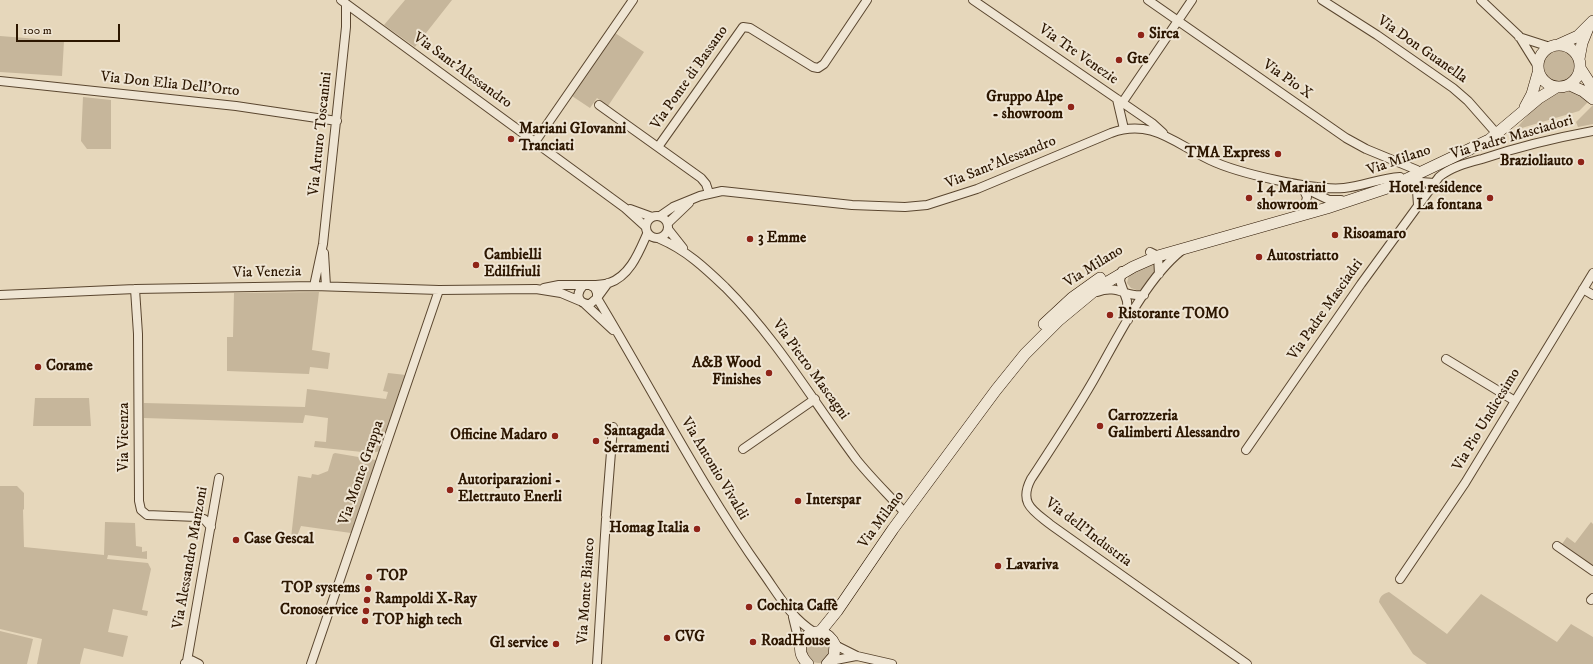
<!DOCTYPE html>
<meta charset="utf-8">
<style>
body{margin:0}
#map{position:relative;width:1593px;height:664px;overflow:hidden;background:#e6d7bb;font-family:"IM FELL DW Pica",serif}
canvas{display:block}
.scale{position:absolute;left:16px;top:24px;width:104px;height:18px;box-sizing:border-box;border:2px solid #2c1600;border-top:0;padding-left:5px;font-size:12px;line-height:14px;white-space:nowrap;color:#2c1600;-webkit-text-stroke:3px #efe5d3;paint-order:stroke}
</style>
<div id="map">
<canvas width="1593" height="664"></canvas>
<div class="scale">100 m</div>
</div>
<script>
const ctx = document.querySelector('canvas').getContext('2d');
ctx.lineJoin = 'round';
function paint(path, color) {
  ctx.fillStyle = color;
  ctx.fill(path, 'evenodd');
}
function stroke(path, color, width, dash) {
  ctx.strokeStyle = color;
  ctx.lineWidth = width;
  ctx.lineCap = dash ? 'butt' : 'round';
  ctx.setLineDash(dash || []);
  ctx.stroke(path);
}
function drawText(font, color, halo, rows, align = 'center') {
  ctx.font = font + ' "IM FELL DW Pica",serif';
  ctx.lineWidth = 4;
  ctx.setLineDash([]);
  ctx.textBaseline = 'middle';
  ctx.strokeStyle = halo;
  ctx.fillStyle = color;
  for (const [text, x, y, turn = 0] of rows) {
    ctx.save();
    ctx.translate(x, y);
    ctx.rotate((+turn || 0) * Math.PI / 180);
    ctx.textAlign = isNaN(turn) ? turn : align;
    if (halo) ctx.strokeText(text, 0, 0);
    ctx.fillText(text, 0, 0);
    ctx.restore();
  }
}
paint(new Path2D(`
 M 405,0 L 452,0 L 415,47 L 384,25 Z
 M 612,31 L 644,52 L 608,106 L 597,98 L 590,108 L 569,94 Z
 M 0,36 L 64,41 L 62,76 L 0,72 Z
 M1544 66a15 15 0 1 1 30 0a15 15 0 1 1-30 0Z
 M 1570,90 L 1590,100 L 1579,111 L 1515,130 L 1538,103 L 1553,94 Z
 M 83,97 L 111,100 L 111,149 L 87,149 L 81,141 Z
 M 1593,105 L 1593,124 L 1578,127 L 1576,122 Z
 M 1152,263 L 1157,264 C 1155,274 1149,287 1139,291 L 1131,288 L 1127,283 L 1129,275 Z
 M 319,292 L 312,350 L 330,353 L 328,369 L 310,367 L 309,374 L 227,371 L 227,337 L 233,337 L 234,293 Z
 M 388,373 L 406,375 L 380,451 L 372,453 L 314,447 L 315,441 L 326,442 L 328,418 L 305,415 L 303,423 L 144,418 L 144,403 L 305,407 L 307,389 L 386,399 L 388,392 L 383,391 Z
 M 35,398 L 89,398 L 91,426 L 33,426 Z
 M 335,453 L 376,460 L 351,533 L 301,526 L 296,539 L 291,538 L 298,476 L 311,478 L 312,474 L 318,475 L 328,471 L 333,454 Z
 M 0,486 L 17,486 L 24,493 L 24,509 L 23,510 L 24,547 L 104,555 L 105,522 L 135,523 L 136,546 L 142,547 L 142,552 L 147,551 L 147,559 L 108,555 L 107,559 L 148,563 L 151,569 L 142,610 L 148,611 L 147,616 L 113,609 L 108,632 L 128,636 L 123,657 L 84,648 L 80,664 L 37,664 L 42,639 L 0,629 Z
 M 1591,522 L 1593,524 L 1593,567 L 1562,544 L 1567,537 L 1575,543 Z
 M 1389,592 L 1447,634 L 1481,594 L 1557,642 L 1571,624 L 1593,637 L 1593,664 L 1427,664 L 1413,654 L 1379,602 C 1380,596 1383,594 1389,592 Z
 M 0,631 L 33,639 L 27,664 L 0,664 Z
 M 825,637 L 832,650 L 825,662 C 817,664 812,663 806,657 L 805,642 L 809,638 Z`), '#c6b69b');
const street = new Path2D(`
 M 341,0 L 625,208 L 646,227
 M 973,0 L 1152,123 L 1163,133
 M 1148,0 L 1346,138 L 1366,149 L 1417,170
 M 1322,0 L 1377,35 L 1453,88 L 1468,101 L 1497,134
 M 1481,0 L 1519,36 L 1537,65
 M 1519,37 L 1550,47
 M 0,81 L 236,106 L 337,121
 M 1117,99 L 1124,129
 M 1122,103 L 1192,0
 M 599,105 L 701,178 L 706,184 L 709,193
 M 535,142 L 633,0
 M 658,147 L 743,27 L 750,28 L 813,67 L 818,68 L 824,64 L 867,0
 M 1409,184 L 1417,191 L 1418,205
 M 1302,186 L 1307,197 L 1305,206
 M 1399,186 L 1421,182 L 1434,183
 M 1304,188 L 1329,200 L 1341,200
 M 630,209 L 652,217
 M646 227a11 11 0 1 1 22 0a11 11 0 1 1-22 0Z
 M 660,216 L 673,207 L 700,196 L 722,191 L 852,205 L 905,207 L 927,205 L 977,189 L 1111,133 C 1152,118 1175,144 1210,160 C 1237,173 1314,191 1344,188 C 1363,186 1381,178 1400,177
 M 668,223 L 689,203
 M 668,229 L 683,248
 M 660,239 C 686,250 705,268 725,287 C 777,339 813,401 856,459 C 871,478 889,495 905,513
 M 1181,251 C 1145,280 1116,341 1093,381 C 1074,414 1052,447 1031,479 C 1018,504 1034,511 1051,525 L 1247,664
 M 1150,252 L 1158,256 L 1159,274
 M 324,253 L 326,286
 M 1122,271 L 1120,281 L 1127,301 L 1128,320
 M 608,283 L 597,298 C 652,389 701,486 763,573 C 778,594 791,618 814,632
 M 590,285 C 596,285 603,285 609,283 C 630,276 639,252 647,234
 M 314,286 L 323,244 L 346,27 L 346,4
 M 544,288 L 559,285 L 590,285 L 595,288 L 597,293 L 597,298 L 590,304 C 578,304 575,294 583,286
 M 135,289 L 138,334 L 139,501 L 141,510 L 147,515 L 197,517 L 204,519 L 211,527
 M 1583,289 L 1593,295
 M 1097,292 C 1118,284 1126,298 1144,295
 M 0,295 L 135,289 L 314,286 L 439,290 L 536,289 L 561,293 L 580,301
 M 585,304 L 613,330
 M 1446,359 L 1515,401
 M 743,449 L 815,399
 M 1246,450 L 1361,284 L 1439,177 C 1451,167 1467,163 1482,159 C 1518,147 1555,138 1593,131
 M 606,515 L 613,427
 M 1557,546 L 1593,571
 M 1400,579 L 1465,483 L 1593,273
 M 1591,600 L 1593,598
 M 793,617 L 800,646
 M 835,645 L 857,656 L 892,664
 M 187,661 L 219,478
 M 831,661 L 856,656
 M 185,663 L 191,660 L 199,664
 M 311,664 L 439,290
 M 597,664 L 606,519`);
const secondary = new Path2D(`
 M1538 66a21 21 0 1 1 42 0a21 21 0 1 1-42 0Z
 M 1558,45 L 1578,36 L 1593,21
 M 1579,59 L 1582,43 L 1588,28
 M 1580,68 L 1593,88
 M 1570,85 L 1583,91 L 1593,99
 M 1525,107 L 1532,94 L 1538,73
 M 1044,324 L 1072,298 L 1100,278
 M 820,632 L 837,611 L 893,529 L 996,390 L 1025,354 L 1058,321 L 1099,287 L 1133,267 L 1158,256 L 1327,208 L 1390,187 L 1489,140 L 1539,98 L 1555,88
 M 808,664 C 785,642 821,616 835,645 L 834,656 L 827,664`);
stroke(street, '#5a462f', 10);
stroke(secondary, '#2c1600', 12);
stroke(street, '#efe5d3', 8);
stroke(secondary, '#efe5d3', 11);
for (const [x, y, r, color] of [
 [1141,35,4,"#8f2418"],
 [1119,60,4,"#8f2418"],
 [1071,107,4,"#8f2418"],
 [511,139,4,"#8f2418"],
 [1278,154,4,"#8f2418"],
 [1581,162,4,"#8f2418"],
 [1249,198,4,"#8f2418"],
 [1490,198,4,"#8f2418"],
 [1335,235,4,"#8f2418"],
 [750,239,4,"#8f2418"],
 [1259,257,4,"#8f2418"],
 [476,265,4,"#8f2418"],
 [1110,315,4,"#8f2418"],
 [38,367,4,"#8f2418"],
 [769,373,4,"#8f2418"],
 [1100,426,4,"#8f2418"],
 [555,436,4,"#8f2418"],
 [596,441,4,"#8f2418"],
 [450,490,4,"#8f2418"],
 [798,501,4,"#8f2418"],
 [697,529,4,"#8f2418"],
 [236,540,4,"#8f2418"],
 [998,566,4,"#8f2418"],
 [369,577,4,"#8f2418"],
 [368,589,4,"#8f2418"],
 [367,600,4,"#8f2418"],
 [749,607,4,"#8f2418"],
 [366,611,4,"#8f2418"],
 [365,621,4,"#8f2418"],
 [667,638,4,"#8f2418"],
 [753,642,4,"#8f2418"],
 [556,644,4,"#8f2418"]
]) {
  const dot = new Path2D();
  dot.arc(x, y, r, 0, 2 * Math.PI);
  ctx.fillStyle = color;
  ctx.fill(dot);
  stroke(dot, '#efe5d3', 1.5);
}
drawText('bold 15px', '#2c1600', '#efe5d3', [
 ["Sirca",1149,35],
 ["Gte",1127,60],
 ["Gruppo Alpe",1063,98,"right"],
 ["- showroom",1063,115,"right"],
 ["Mariani GIovanni",519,130],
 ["Tranciati",519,147],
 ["TMA Express",1270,154,"right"],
 ["Brazioliauto",1573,162,"right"],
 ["I 4 Mariani",1257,189],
 ["showroom",1257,206],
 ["Hotel residence",1482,189,"right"],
 ["La fontana",1482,206,"right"],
 ["Risoamaro",1343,235],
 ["3 Emme",758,239],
 ["Cambielli",484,256],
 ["Edilfriuli",484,273],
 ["Autostriatto",1267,257],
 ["Ristorante TOMO",1118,315],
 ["A&B Wood",761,364,"right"],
 ["Finishes",761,381,"right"],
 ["Corame",46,367],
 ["Carrozzeria",1108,417],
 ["Galimberti Alessandro",1108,434],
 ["Santagada",604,432],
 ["Serramenti",604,449],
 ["Officine Madaro",547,436,"right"],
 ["Autoriparazioni -",458,481],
 ["Elettrauto Enerli",458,498],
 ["Interspar",806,501],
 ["Homag Italia",689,529,"right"],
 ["Case Gescal",244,540],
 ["Lavariva",1006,566],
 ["TOP",377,577],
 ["TOP systems",360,589,"right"],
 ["Rampoldi X-Ray",375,600],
 ["Cochita Caffè",757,607],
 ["Cronoservice",358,611,"right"],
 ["TOP high tech",373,621],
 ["CVG",675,638],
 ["RoadHouse",761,642],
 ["Gl service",548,644,"right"]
], 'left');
drawText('15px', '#2c1600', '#efe5d3', [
 ["Via Don Guanella",1422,50,35],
 ["Via Tre Venezie",1078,55,35],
 ["Via Sant'Alessandro",462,71,36],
 ["Via Ponte di Bassano",690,78,-55],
 ["Via Pio X",1287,80,35],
 ["Via Don Elia Dell'Orto",170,85,6],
 ["Via Arturo Toscanini",321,134,-84],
 ["Via Padre Masciadori",1512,138,-16],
 ["Via Milano",1399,161,-19],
 ["Via Sant'Alessandro",1001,163,-22],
 ["Via Milano",1094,267,-32],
 ["Via Venezia",267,273,-1],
 ["Via Padre Masciadri",1326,310,-55],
 ["Via Pietro Mascagni",810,370,54],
 ["Via Pio Undicesimo",1487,420,-59],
 ["Via Vicenza",125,437,-90],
 ["Via Antonio Vivaldi",714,469,59],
 ["Via Monte Grappa",362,473,-71],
 ["Via Milano",882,520,-54],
 ["Via dell'Industria",1088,533,37],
 ["Via Alessandro Manzoni",191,558,-80],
 ["Via Monte Bianco",587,591,-86]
]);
</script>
